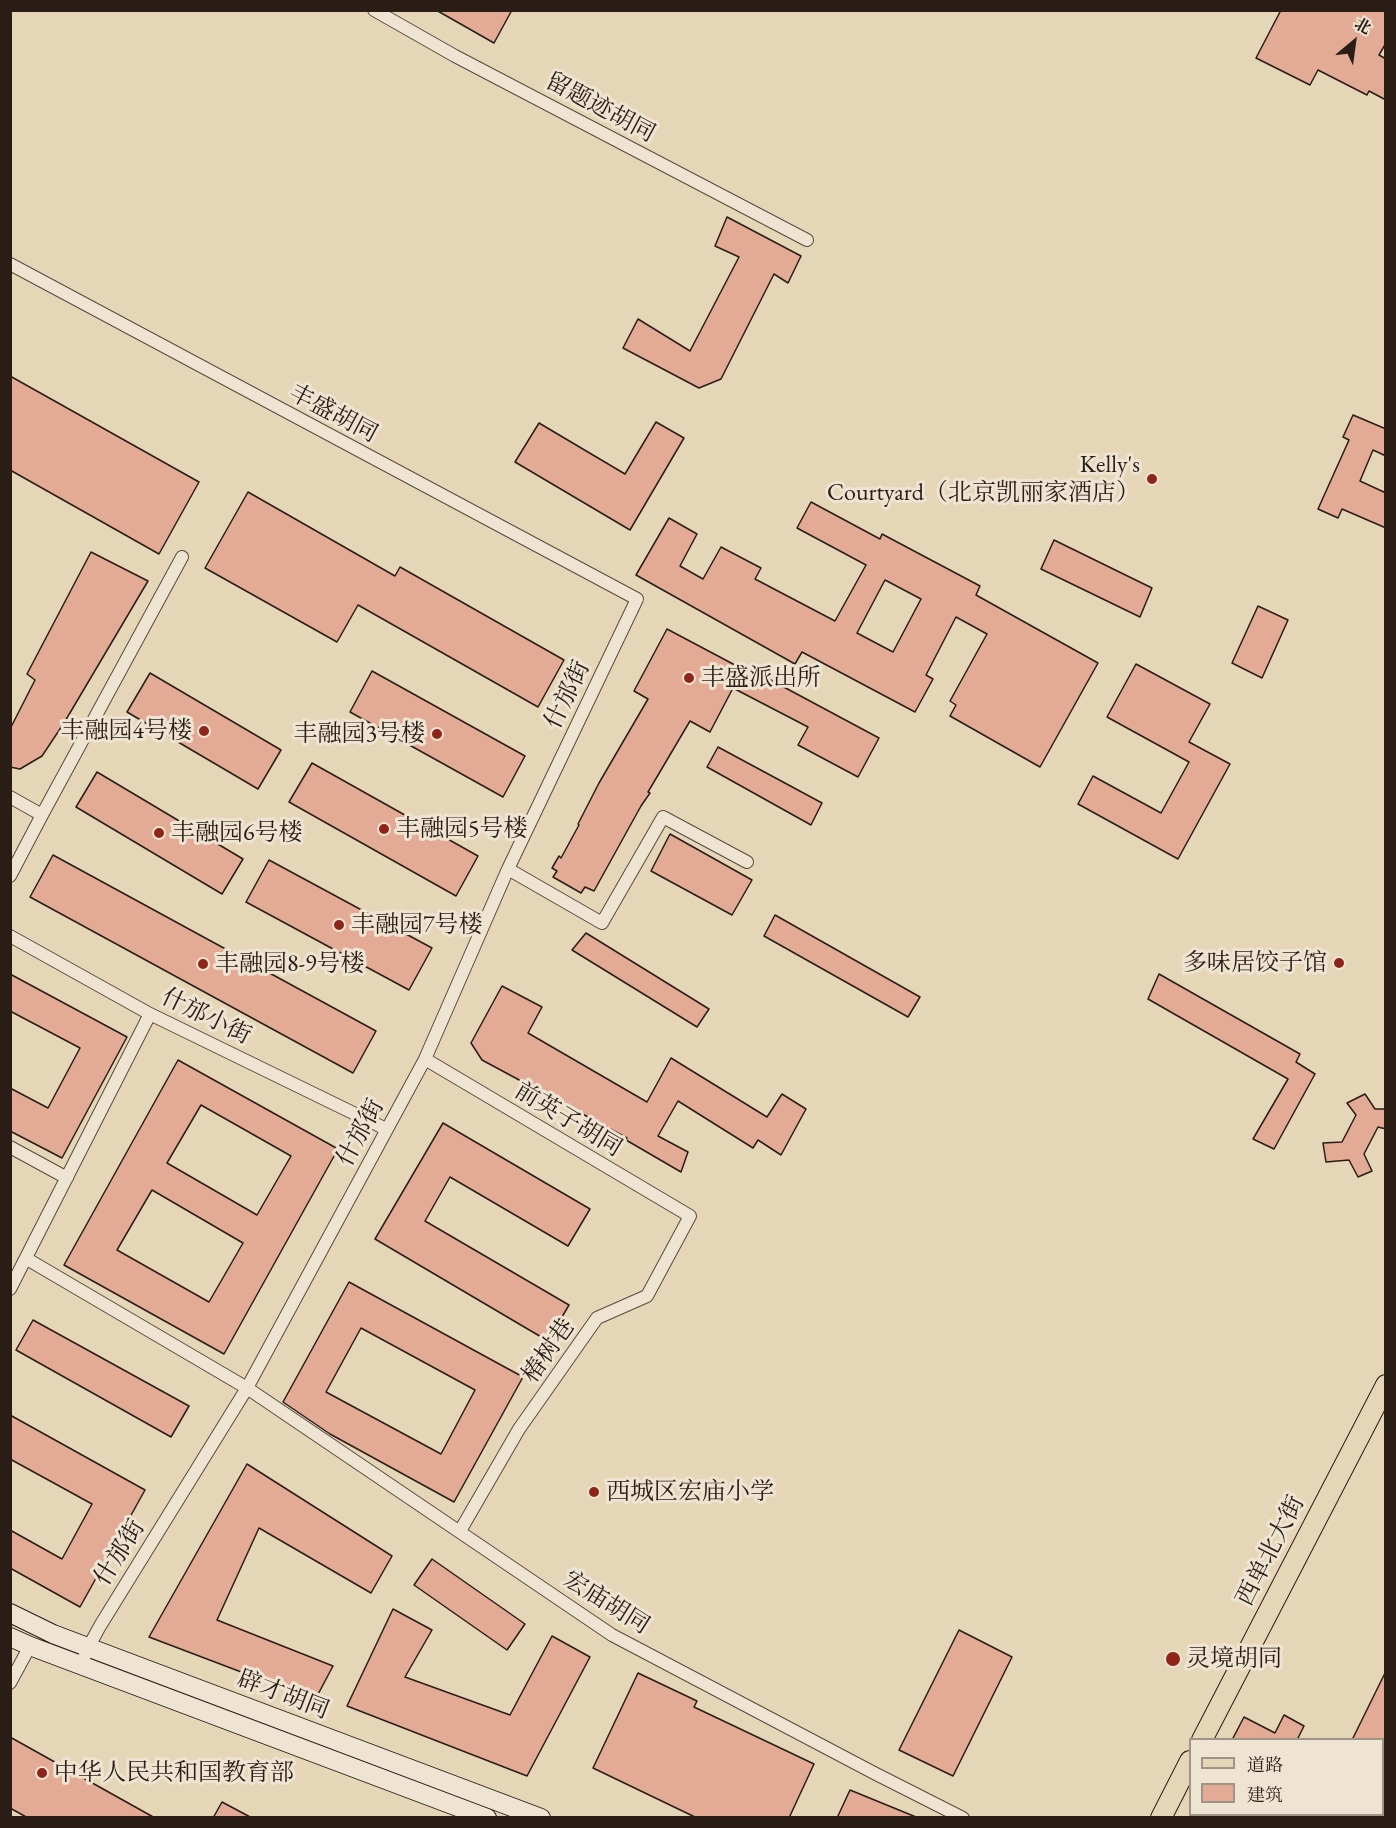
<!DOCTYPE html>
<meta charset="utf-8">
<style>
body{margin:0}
#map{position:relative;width:1396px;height:1828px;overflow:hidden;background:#e5d6b8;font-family:"EB Garamond","Noto Serif SC",serif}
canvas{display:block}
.frame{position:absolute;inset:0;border:12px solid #291d16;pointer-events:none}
.legend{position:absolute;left:1189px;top:1738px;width:195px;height:78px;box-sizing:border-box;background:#eee4d1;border:2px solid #9f9486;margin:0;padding:8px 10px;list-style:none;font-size:18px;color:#291d16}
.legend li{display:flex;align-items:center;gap:12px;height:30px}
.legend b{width:30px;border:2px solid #9f9486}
.north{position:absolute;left:1324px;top:12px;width:60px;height:60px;-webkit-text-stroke:4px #eee4d1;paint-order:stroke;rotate:29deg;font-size:16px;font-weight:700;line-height:24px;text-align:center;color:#291d16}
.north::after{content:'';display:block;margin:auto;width:21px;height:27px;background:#291d16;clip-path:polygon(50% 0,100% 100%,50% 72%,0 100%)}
</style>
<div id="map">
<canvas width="1396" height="1828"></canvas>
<div class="frame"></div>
<ul class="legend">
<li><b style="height:8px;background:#e5d6b8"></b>道路</li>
<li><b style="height:16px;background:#e3aa96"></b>建筑</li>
</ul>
<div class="north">北</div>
</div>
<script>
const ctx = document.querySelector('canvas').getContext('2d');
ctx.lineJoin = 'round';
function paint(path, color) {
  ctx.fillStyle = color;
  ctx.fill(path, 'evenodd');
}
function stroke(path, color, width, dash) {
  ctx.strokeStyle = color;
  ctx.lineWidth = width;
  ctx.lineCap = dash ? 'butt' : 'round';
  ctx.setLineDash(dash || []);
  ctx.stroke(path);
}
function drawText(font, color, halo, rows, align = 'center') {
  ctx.font = font + ' "EB Garamond","Noto Serif SC",serif';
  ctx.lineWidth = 6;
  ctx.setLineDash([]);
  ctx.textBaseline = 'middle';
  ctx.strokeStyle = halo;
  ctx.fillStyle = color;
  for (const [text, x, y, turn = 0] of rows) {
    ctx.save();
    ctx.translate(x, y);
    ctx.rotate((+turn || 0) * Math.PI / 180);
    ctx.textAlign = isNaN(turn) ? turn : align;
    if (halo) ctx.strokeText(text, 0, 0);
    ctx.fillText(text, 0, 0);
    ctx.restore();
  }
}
const building = new Path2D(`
 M 436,10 L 512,10 L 494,43 Z
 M 1281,10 L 1386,10 L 1386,43 L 1379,55 L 1386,59 L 1386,100 L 1369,91 L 1367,95 L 1318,70 L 1310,85 L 1256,58 Z
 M 727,217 L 801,256 L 788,283 L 774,274 L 721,379 L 699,388 L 623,348 L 638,319 L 690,351 L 739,257 L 715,246 Z
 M 10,376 L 199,482 L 159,554 L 10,470 Z
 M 1353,415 L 1386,429 L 1386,456 L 1373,450 L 1360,481 L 1386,493 L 1386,528 L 1342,509 L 1338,518 L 1318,509 L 1349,440 L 1343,437 Z
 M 656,422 L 684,438 L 630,530 L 515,462 L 539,423 L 625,474 Z
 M 248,492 L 395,576 L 400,567 L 564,660 L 538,707 L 358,605 L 337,642 L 205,568 Z
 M 811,502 L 880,539 L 882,534 L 980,586 L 976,595 L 1098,663 L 1040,767 L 950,716 L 956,705 L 950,701 L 987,634 L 956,617 L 926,675 L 933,679 L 915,712 L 802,652 L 795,664 L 636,575 L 669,518 L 697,534 L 680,566 L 703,579 L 721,547 L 761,568 L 755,579 L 835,621 L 866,565 L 797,528 ZM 885,580 L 921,599 L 893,652 L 857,633 Z
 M 1054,540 L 1152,588 L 1140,617 L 1041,569 Z
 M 91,552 L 148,581 L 64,723 L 42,756 L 20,769 L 10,767 L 10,729 L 35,680 L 27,674 Z
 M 1258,606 L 1288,620 L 1262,678 L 1232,663 Z
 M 667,629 L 750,673 L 752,670 L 879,738 L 858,777 L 798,745 L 808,727 L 733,688 L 710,732 L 690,721 L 664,765 L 648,792 L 650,793 L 641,806 L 594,891 L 585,887 L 581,893 L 553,877 L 557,871 L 552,868 L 559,856 L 561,858 L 579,825 L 578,824 L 599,783 L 648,699 L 634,691 Z
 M 1136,664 L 1210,704 L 1189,742 L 1230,764 L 1178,859 L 1078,804 L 1093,776 L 1161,813 L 1189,762 L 1107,717 Z
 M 372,671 L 525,756 L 503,797 L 350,712 Z
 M 150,673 L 281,750 L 258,789 L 127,712 Z
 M 718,747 L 822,803 L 811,825 L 707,767 Z
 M 312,763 L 478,856 L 456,896 L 289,802 Z
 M 97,772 L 243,859 L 222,894 L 76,807 Z
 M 670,834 L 752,880 L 732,915 L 651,871 Z
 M 53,855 L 376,1031 L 353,1073 L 30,897 Z
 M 269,860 L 432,948 L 409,990 L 246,902 Z
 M 775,915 L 920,997 L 908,1017 L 764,936 Z
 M 586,933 L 709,1009 L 697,1027 L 572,950 Z
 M 10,974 L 127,1037 L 62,1158 L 10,1131 L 10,1088 L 48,1108 L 80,1048 L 10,1011 Z
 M 1159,974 L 1300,1054 L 1296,1062 L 1315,1074 L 1274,1149 L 1253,1139 L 1288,1079 L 1148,999 Z
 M 502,986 L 542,1007 L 528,1033 L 647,1102 L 671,1058 L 767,1117 L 782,1094 L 806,1109 L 781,1155 L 758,1140 L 753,1148 L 678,1101 L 658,1136 L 688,1152 L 681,1172 L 626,1140 L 627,1138 L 482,1060 L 471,1043 Z
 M 178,1060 L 338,1149 L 224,1354 L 64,1265 ZM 201,1105 L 291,1156 L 257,1215 L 167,1163 ZM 152,1190 L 243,1243 L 209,1302 L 117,1250 Z
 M 1365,1094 L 1375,1109 L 1386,1109 L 1386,1129 L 1378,1127 L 1364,1154 L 1372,1171 L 1358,1177 L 1349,1160 L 1326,1162 L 1323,1143 L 1342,1142 L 1356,1115 L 1347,1103 Z
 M 443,1123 L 590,1209 L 568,1246 L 450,1177 L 425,1221 L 569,1305 L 548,1341 L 375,1239 Z
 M 349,1282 L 523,1377 L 454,1502 L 330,1434 L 283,1402 ZM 361,1328 L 475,1390 L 441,1454 L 326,1392 Z
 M 33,1320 L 189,1406 L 171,1437 L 16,1350 Z
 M 10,1415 L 145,1490 L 80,1607 L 10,1568 L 10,1530 L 62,1559 L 92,1504 L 10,1459 Z
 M 247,1464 L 392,1556 L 371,1593 L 259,1528 L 217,1620 L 333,1666 L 315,1700 L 149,1637 Z
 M 432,1559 L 525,1624 L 507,1650 L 414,1585 Z
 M 393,1609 L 432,1630 L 405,1677 L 510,1715 L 552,1636 L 590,1657 L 527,1776 L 347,1706 Z
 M 959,1630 L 1012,1657 L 953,1776 L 899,1750 Z
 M 1386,1671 L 1386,1740 L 1352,1740 Z
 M 638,1673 L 697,1701 L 694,1707 L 814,1764 L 789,1818 L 697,1818 L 593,1768 Z
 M 1284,1715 L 1304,1726 L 1297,1740 L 1232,1740 L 1244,1717 L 1275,1733 Z
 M 10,1737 L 155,1818 L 28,1818 L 10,1808 Z
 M 850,1790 L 916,1817 L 916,1818 L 837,1818 Z
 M 222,1802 L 252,1818 L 213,1818 Z`);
paint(building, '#e3aa96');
stroke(building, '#291d16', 1.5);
const minor = new Path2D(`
 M 374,10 L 455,56 L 807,240
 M 10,264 L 637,599 L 508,869 L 425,1059 L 247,1388 L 100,1626 L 88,1648 L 81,1665
 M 10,797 L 42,815
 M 508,869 L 602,923 L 663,817 L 747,862
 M 10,876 L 42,815 L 182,557
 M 10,936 L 150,1014 L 386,1129
 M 425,1059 L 690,1216 L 647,1296 L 597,1318 L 519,1429 L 460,1531
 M 10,1147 L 67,1178
 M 27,1259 L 247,1388 L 612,1635 L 876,1774 L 963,1818
 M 10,1289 L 150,1014
 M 10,1683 L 30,1646`);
const secondary = new Path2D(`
 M 10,1613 L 53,1634 L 541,1818
 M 10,1637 L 30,1646 L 487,1818`);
const primary = new Path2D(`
 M 1202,1740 L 1386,1385
 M 1161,1818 L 1190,1761`);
stroke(minor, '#584b3e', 14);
stroke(secondary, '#291d16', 20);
stroke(primary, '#291d16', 22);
stroke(minor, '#eee4d1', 12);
stroke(secondary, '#eee4d1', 18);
stroke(primary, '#e5d6b8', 20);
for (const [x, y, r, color] of [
 [1152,479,6,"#8f2418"],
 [689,678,6,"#8f2418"],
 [204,731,6,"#8f2418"],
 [437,734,6,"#8f2418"],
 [384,829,6,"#8f2418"],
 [159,833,6,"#8f2418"],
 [339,925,6,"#8f2418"],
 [1339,963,6,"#8f2418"],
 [203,964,6,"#8f2418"],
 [594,1492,6,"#8f2418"],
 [1173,1659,8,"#8f2418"],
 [42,1773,6,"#8f2418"]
]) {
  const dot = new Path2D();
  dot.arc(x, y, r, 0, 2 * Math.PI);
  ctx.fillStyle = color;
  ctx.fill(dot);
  stroke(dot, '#eee4d1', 2);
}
drawText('24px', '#291d16', '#eee4d1', [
 ["留题迹胡同",600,108,28],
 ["丰盛胡同",333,414,28],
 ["什邡街",568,695,-64],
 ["什邡小街",206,1017,26],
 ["前英子胡同",568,1120,31],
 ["什邡街",361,1133,-62],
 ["椿树巷",549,1351,-55],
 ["西单北大街",1271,1551,-63],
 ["什邡街",120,1553,-58],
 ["宏庙胡同",606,1603,32],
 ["辟才胡同",283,1695,21]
]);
drawText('24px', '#291d16', '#eee4d1', [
 ["Kelly's",1140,465,"right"],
 ["Courtyard（北京凯丽家酒店）",1140,493,"right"],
 ["丰盛派出所",701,678],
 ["丰融园4号楼",192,731,"right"],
 ["丰融园3号楼",425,734,"right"],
 ["丰融园5号楼",396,829],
 ["丰融园6号楼",171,833],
 ["丰融园7号楼",351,925],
 ["多味居饺子馆",1327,963,"right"],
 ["丰融园8-9号楼",215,964],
 ["西城区宏庙小学",606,1492],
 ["灵境胡同",1186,1659],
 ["中华人民共和国教育部",54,1773]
], 'left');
</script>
